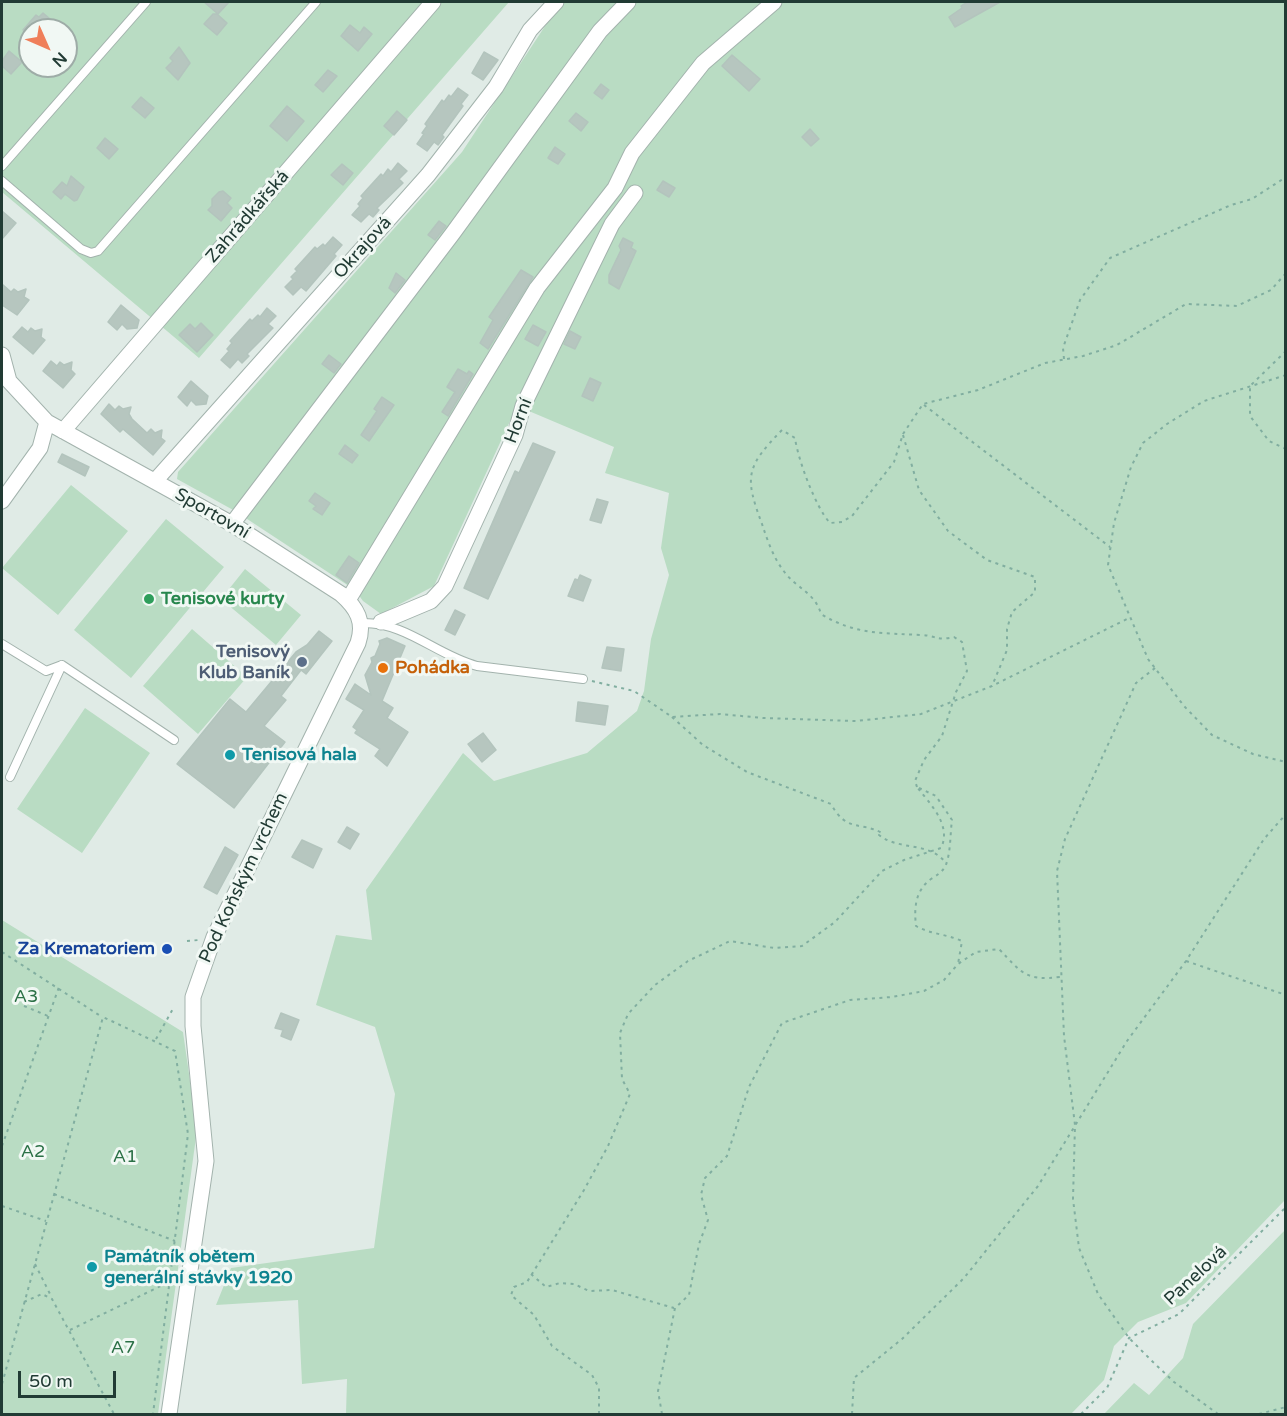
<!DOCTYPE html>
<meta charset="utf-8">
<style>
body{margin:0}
#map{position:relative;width:1287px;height:1416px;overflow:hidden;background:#e0ebe6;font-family:"Varela Round",sans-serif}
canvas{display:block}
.frame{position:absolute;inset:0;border:3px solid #213b34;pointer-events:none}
.north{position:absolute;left:18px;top:18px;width:60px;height:60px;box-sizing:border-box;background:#f1f8f4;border:2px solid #9eaca7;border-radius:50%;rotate:135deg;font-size:16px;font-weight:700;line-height:24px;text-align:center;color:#213b34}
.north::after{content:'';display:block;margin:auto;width:21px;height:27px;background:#ef7f5a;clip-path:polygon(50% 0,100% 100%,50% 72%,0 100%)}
.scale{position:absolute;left:18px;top:1371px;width:98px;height:27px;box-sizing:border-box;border:3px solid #213b34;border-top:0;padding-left:8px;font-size:18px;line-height:21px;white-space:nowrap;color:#213b34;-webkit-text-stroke:4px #f1f8f4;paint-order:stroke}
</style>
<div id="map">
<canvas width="1287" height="1416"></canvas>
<div class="frame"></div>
<div class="north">N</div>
<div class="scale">50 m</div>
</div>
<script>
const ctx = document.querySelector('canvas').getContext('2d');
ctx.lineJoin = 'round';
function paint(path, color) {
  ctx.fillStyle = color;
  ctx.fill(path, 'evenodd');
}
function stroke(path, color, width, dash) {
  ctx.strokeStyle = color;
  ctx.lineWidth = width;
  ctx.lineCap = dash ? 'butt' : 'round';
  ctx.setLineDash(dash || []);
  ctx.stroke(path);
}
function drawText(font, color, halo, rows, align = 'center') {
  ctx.font = font + ' "Varela Round",sans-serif';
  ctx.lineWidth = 6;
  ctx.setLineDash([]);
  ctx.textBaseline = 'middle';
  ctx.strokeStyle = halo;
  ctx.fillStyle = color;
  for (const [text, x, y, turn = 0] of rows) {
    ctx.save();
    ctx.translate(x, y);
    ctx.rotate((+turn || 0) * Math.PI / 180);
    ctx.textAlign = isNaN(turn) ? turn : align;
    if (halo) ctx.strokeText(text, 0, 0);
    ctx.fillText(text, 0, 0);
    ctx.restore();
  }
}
paint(new Path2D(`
 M 2,2 L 509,2 L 199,358 L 2,192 ZM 30,30 L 66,30 L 66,66 L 30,66 Z
 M 565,2 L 1285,2 L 1285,1200 L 1186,1303 L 1138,1322 L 1114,1346 L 1104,1380 L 1071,1414 L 346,1414 L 347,1379 L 302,1384 L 298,1300 L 216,1305 L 231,1268 L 374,1248 L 395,1094 L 375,1027 L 316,1005 L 336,935 L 372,940 L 366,890 L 463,753 L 494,781 L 587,753 L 637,711 L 644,691 L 651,639 L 669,575 L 661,548 L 669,493 L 605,473 L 614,447 L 517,406 L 434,586 L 381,614 L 363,601 L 355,590 L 235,511 L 177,479 L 178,472 L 462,152 L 555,11 Z
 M 71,485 L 128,531 L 58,615 L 2,568 Z
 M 166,519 L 224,567 L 131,678 L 74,630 Z
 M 245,569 L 301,615 L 276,645 L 221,599 Z
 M 192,629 L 247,677 L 198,734 L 143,686 Z
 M 85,708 L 150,753 L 82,853 L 17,809 Z
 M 2,920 L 183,1032 L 197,1130 L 158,1414 L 2,1414 Z
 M 1285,1230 L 1285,1414 L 1104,1414 L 1134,1383 L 1149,1395 L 1183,1358 L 1193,1324 Z`), '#b9dcc3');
const building = new Path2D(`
 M 204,2 L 229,2 L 218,14 Z
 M 967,2 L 1000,2 L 955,27 L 949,17 L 962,8 L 961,6 Z
 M 43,13 L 63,30 L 23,30 L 36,15 L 39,17 Z
 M 213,14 L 217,14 L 227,23 L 217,35 L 204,24 Z
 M 350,25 L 360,33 L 364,27 L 372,34 L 358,51 L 341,36 Z
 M 179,47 L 190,63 L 178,80 L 166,68 L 173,61 L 170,58 Z
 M 9,51 L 22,62 L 11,74 L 2,66 L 2,61 Z
 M 484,52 L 498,60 L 483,80 L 472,73 Z
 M 732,55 L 760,79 L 749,91 L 722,66 Z
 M 328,70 L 337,76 L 323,92 L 315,85 Z
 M 601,84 L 609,90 L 602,99 L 594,93 Z
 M 458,88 L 468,95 L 461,104 L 463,106 L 442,135 L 444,137 L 438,145 L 434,142 L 427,151 L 417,144 L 424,134 L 422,133 L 427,126 L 425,124 L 442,100 L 444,102 L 449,95 L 451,97 Z
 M 141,97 L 154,108 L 145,118 L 132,107 Z
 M 287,106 L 304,121 L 287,141 L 270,126 Z
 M 397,111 L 407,120 L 394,135 L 384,126 Z
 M 576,113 L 588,122 L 581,131 L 569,121 Z
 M 810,129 L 819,139 L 811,146 L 802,137 Z
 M 105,138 L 118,149 L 109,159 L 97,148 Z
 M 555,147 L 565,154 L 558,164 L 548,158 Z
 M 398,163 L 407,171 L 399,179 L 403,183 L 377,208 L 379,210 L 373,217 L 369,214 L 361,222 L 352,215 L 360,206 L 358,204 L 363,198 L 361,196 L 381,174 L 383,176 L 388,169 L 391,172 Z
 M 342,164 L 353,173 L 343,185 L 331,175 Z
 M 71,176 L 84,187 L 77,200 L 74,201 L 65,194 L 61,199 L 53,192 L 62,182 L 67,186 Z
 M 663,181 L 675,188 L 669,197 L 657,190 Z
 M 223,191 L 231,198 L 227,203 L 232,208 L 221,221 L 208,210 L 212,206 L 212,199 L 219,192 Z
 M 2,211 L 16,223 L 2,239 Z
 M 439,221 L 446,226 L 435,240 L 428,235 Z
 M 333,237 L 342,245 L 334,254 L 336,256 L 306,291 L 301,287 L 293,295 L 285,287 L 293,279 L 291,277 L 297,271 L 295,269 L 315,247 L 317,249 L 323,244 L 325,246 Z
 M 623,238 L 633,243 L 631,248 L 636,251 L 619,289 L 609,283 L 609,275 L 621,250 L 619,246 Z
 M 521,270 L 533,277 L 488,349 L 480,343 L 493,320 L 489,317 Z
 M 396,273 L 405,280 L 395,293 L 389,288 Z
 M 2,284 L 11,292 L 14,289 L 18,292 L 26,289 L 24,297 L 29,300 L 17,315 L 2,305 Z
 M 121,305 L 139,320 L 137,328 L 127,329 L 122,324 L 117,330 L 108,322 Z
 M 267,308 L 276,316 L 268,324 L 273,328 L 247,354 L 249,356 L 242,363 L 238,359 L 230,368 L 221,360 L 229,351 L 227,349 L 232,343 L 230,341 L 250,319 L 252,321 L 258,315 L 260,317 Z
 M 201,323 L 213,335 L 197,352 L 179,335 L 190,324 L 195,329 Z
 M 533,325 L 546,332 L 538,346 L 525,339 Z
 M 22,327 L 28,332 L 31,328 L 35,331 L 42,329 L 41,337 L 45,340 L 33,354 L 13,337 Z
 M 570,331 L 581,337 L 575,349 L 564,344 Z
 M 329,355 L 341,364 L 334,373 L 322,364 Z
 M 51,361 L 57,366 L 60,362 L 64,365 L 72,362 L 71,370 L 75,374 L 63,388 L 43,371 Z
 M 458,369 L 467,374 L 469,371 L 473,374 L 448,416 L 442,412 L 455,392 L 447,387 Z
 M 590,378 L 601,383 L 593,401 L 582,396 Z
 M 191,381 L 208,396 L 206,404 L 196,405 L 191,400 L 187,406 L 178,397 Z
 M 382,397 L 394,405 L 369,441 L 361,435 L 377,411 L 374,409 Z
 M 109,404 L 115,410 L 119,406 L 123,409 L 131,407 L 129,414 L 132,419 L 147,433 L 151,429 L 155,433 L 162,430 L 161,438 L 165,441 L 153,455 L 123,429 L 120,432 L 101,414 Z
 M 533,443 L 555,452 L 488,599 L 464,588 L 515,471 L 519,473 Z
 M 345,445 L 358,455 L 352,463 L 339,454 Z
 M 62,454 L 89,467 L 85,476 L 58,462 Z
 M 315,493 L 330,503 L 322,515 L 313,509 L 316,506 L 309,501 Z
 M 597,499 L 608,502 L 601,523 L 590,520 Z
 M 349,556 L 359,563 L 347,583 L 336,575 Z
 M 580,575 L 591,580 L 583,601 L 568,596 L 575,579 L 578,580 Z
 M 455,610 L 465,615 L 455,635 L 445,630 Z
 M 319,631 L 332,641 L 306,674 L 301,670 L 281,696 L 286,700 L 264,726 L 285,742 L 234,808 L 177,764 L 230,699 L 246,712 L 296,652 L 307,645 Z
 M 387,638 L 405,646 L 382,701 L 393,708 L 387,718 L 408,732 L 387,766 L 375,756 L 380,749 L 355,733 L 357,730 L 353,727 L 364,710 L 346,699 L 355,684 L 371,695 L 365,675 L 372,662 L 371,658 L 375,656 L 380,644 L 379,641 Z
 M 607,647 L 624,649 L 621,671 L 602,668 Z
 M 578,702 L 608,706 L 605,725 L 576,721 Z
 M 483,733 L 496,750 L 482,762 L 468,744 Z
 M 347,827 L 359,834 L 350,849 L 338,842 Z
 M 302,840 L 322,849 L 313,868 L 292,857 Z
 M 225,847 L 238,855 L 217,894 L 204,887 Z
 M 281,1013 L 299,1020 L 291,1040 L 281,1036 L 283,1030 L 275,1028 Z`);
paint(building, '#b6c6bf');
stroke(building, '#b3c4bd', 1.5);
const service = new Path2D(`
 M 2,166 L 146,2
 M 2,181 L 81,249 L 91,253 L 98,251 L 316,2
 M 362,623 C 406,622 436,655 477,666 L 583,679
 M 2,644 L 46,671 L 62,665 L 174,740
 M 10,777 L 62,665`);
const minor = new Path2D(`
 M 2,355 L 9,381 L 47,422 L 232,524 L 341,594 C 357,608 365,622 358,643 L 214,937 L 193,997 L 193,1026 L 206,1161 L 169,1414
 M 63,431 L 433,2
 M 155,481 L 428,175 L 496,87 L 530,30 L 556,2
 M 2,501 L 40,448 L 47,422
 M 232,524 L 453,233 L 600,31 L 628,2
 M 348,600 L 537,288 L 615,188 L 632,153 L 703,63 L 774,2
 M 381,622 L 431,601 L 445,586 L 515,435 L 523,406 L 612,224 L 635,193`);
stroke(service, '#a3b3ad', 10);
stroke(minor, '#a3b3ad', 17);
stroke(new Path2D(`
 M 1286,351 L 1250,386 L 1250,416 L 1269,441 L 1286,449
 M 1064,359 L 1063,348 L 1080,300 L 1110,258 L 1231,205 L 1252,199 L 1286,177
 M 1286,375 L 1204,401 L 1167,424 L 1143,443 L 1131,467 L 1114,523 L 1108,565 L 1148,659 L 1184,706 L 1212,735 L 1253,754 L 1286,762
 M 924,405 L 1110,547
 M 903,435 L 919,490 L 948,531 L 987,560 L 1035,577 L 1035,592 L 1012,612 L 1007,629 L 1007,650 L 992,686
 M 1155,668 L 1136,683 L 1065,839 L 1057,871 L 1064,1036 L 1075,1125 L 1073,1199 L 1079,1248 L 1098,1294 L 1129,1338 L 1153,1362 L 1174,1382 L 1218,1414
 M 592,681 L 634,691 L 672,717 L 720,714 L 763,718 L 856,721 L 921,714 L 992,686 L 1129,618
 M 672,717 L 703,745 L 747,772 L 831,804 C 847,833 860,821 882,833 L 879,835 C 899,851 929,841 946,863
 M 917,787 L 915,781 L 924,760 L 942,736 L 956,692 L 967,671 L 962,642 L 954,637 C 937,641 937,636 922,635 C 884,633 855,635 821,614 C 815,592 795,588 783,570 C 773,557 767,539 762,524 C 744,476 746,467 782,430 L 795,438 C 798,460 816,508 830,523 L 842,522 L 852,516 L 894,462 L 903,434 L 923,404 L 978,390 L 1045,363 L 1083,356 L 1117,345 L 1186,304 L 1237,306 L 1271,290 L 1286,273
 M 919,788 L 936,796 L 952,820 C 950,834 951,854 945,867 C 941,873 937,875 931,879 C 915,891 914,908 916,926 C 930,934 946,934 962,941 L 958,964
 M 187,941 L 199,940
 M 2,952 L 102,1017
 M 1186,961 L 1286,995
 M 24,1006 L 48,1016
 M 156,1039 L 174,1007
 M 2,1146 L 59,987
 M 54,1194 L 175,1241
 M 2,1206 L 46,1221
 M 35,1264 L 51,1296
 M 531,1274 L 546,1287 L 560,1283 L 574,1284 L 589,1291 L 612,1290 L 674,1308
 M 24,1302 L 42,1294 L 52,1299 L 114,1414
 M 70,1330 L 169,1282
 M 2,1384 L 103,1017 L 175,1051 L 188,1134 L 153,1414
 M 599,1414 L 599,1388 L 592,1375 L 552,1346 L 534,1315 L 511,1295 L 514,1287 L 527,1282 L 584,1190 L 608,1146 L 630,1094 L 622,1079 L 620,1033 L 628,1014 L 655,985 L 688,961 L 730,941 L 774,948 L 802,946 L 835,922 L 882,871 L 904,860 L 941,848 C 952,825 930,804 917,787
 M 662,1414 L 658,1391 L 675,1308 L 689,1295 L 699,1244 L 708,1220 L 701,1195 L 705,1178 L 727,1156 L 749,1087 L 782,1023 L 850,1000 L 892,997 L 924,991 L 944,980 L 958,964 L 976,952 L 999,949 C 1022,973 1025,981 1060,977
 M 852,1414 L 854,1378 L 902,1339 L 964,1278 L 1038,1186 L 1127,1041 L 1186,961 L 1264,839 L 1286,814
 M 1081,1414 L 1107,1388 L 1129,1338 L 1179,1314 L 1286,1207
 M 1259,1414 L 1286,1407`), '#81aea0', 2, [3, 4.5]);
stroke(service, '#fff', 8);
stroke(minor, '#fff', 15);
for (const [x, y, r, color] of [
 [149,599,6,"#2e9e5b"],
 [302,662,6,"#5c6f8a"],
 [383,668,6,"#e8710a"],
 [230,755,6,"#0f9aa8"],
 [167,949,6,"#1a4fb4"],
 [92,1267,6,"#0f9aa8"]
]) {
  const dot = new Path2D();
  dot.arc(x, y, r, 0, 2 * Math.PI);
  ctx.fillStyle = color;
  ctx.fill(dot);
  stroke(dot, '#f1f8f4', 2);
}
drawText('18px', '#213b34', '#f1f8f4', [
 ["Zahrádkářská",248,217,-49],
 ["Okrajová",363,248,-48],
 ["Horní",519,421,-69],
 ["Sportovní",212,514,30],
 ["Pod Koňským vrchem",244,878,-65],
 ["Panelová",1196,1276,-43]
]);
drawText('bold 18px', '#27864d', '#f1f8f4', [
 ["Tenisové kurty",161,599]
], 'left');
drawText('bold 18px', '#4e5e75', '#f1f8f4', [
 ["Tenisový",290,652],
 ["Klub Baník",290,673]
], 'right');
drawText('bold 18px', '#c56008', '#f1f8f4', [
 ["Pohádka",395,668]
], 'left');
drawText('bold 18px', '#0d838f', '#f1f8f4', [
 ["Tenisová hala",242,755],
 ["Památník obětem",104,1257],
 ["generální stávky 1920",104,1278]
], 'left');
drawText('bold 18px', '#164399', '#f1f8f4', [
 ["Za Krematoriem",155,949]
], 'right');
drawText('18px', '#2c7147', '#f1f8f4', [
 ["A3",26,997],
 ["A2",33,1152],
 ["A1",125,1157],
 ["A7",123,1348]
]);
</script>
